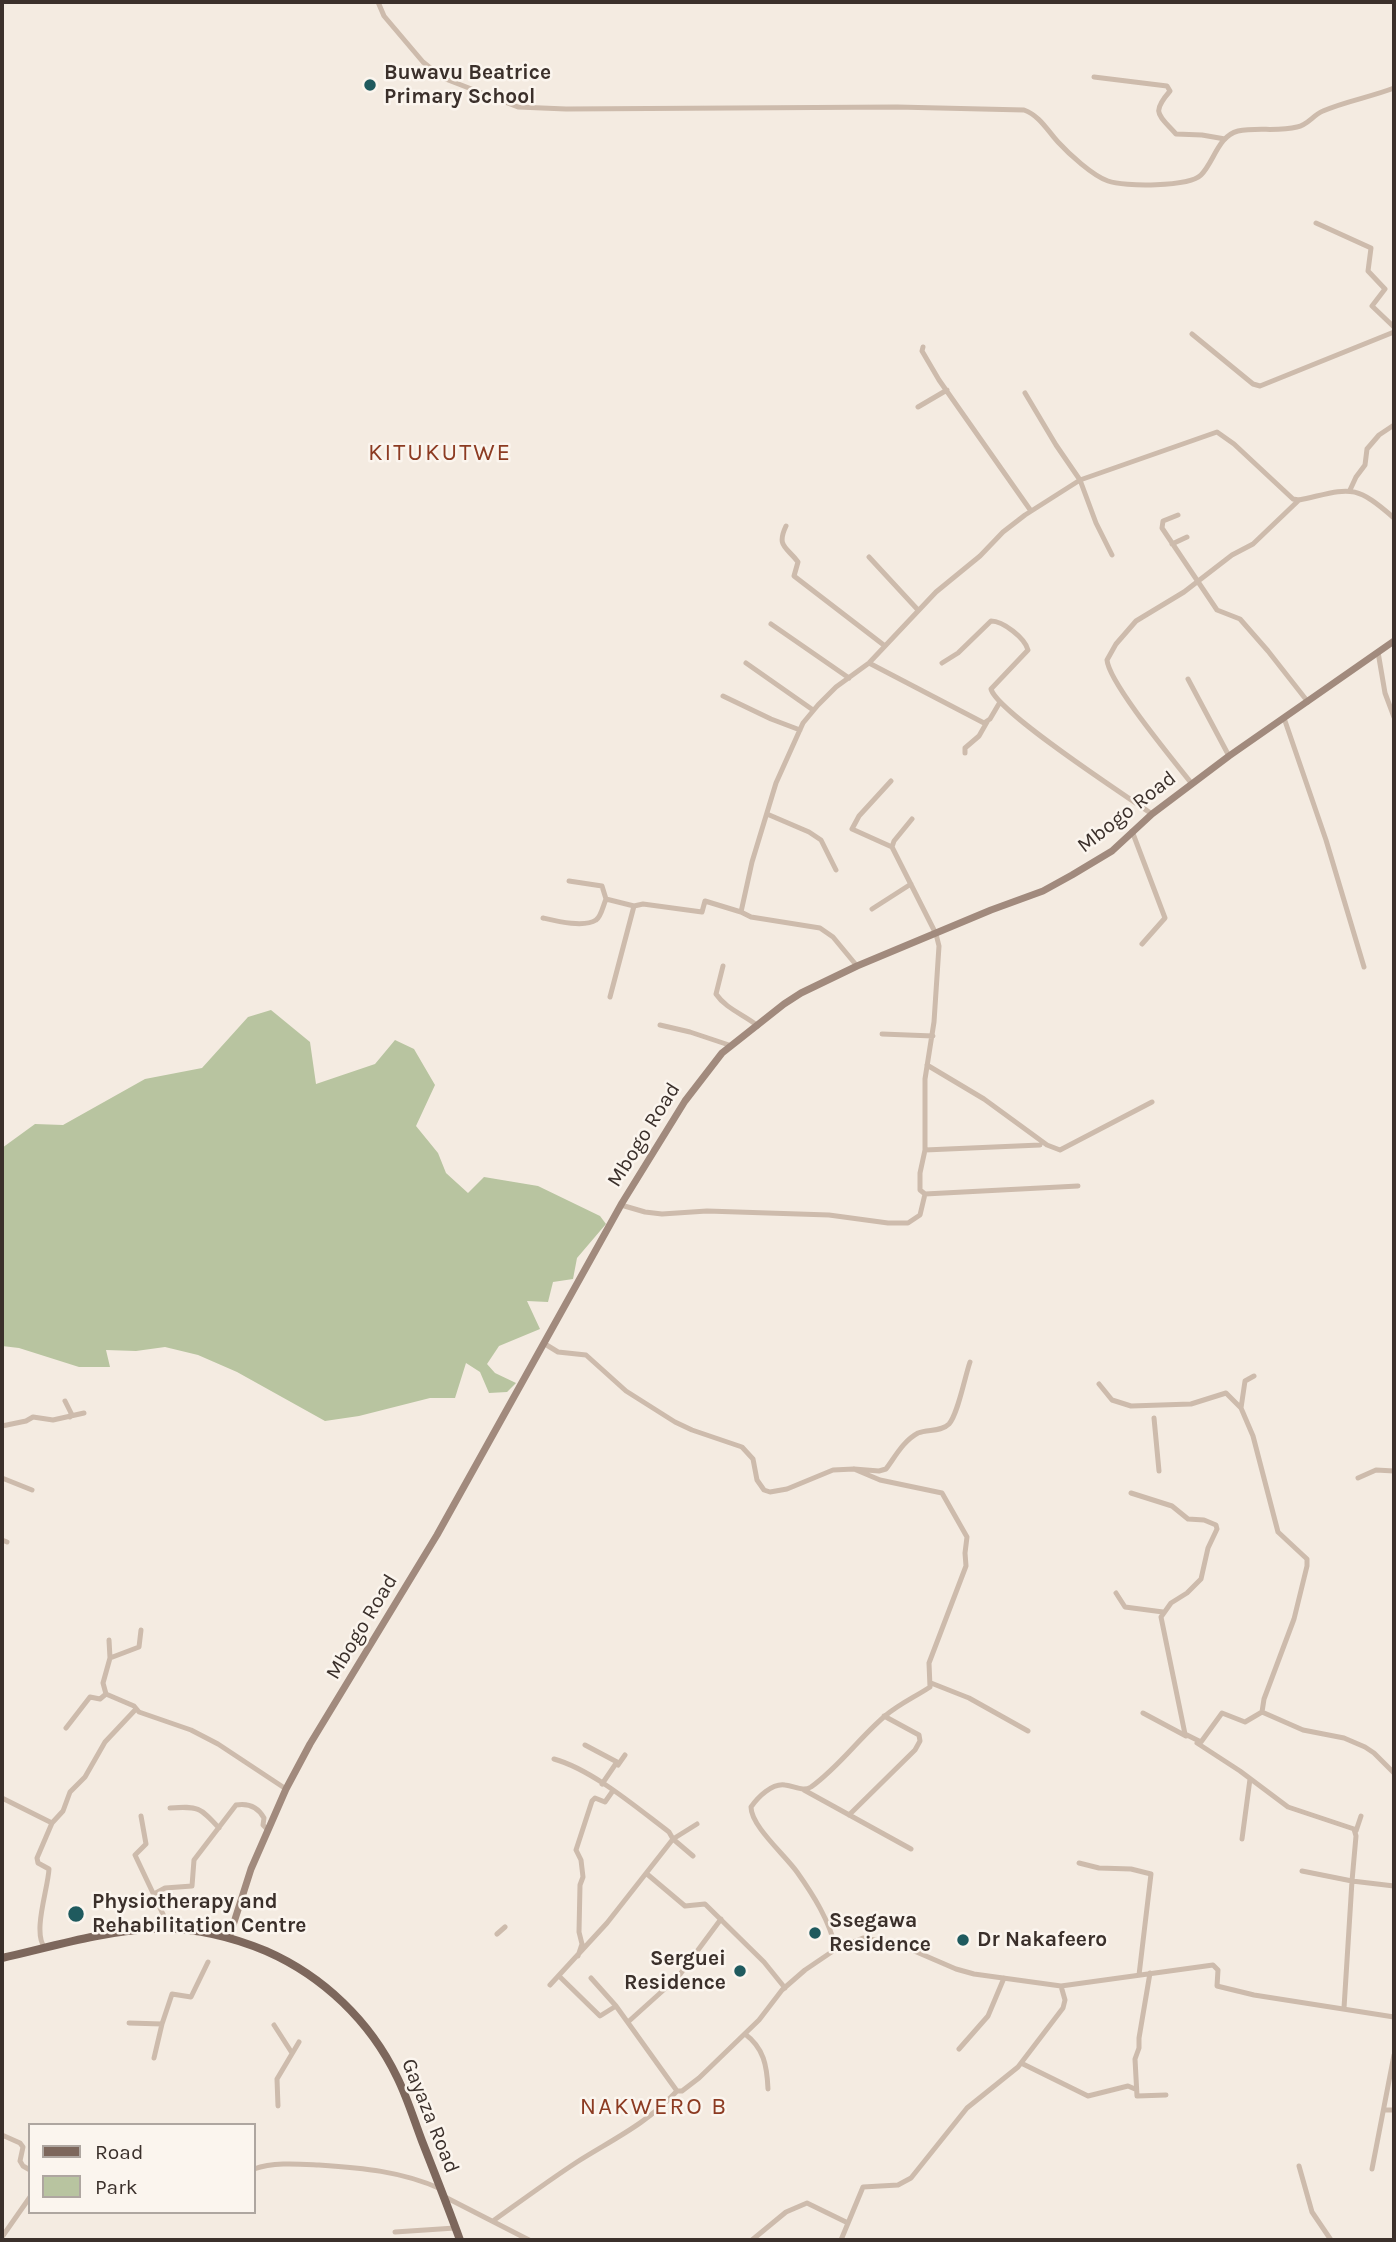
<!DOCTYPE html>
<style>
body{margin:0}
#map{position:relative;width:1396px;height:2242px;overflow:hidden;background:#f4ebe1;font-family:Karla,sans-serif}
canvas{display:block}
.frame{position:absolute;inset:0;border:4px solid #3b302b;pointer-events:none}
.legend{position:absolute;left:28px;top:2123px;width:228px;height:91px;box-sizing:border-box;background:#fbf5ee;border:2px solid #aea6a0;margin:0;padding:9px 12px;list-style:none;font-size:21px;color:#3b302b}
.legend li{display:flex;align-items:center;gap:14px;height:35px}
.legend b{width:35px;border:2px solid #aea6a0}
</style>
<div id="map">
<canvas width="1396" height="2242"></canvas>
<div class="frame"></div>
<ul class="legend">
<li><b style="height:9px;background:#7d675c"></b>Road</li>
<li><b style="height:19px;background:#b8c4a0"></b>Park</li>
</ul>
</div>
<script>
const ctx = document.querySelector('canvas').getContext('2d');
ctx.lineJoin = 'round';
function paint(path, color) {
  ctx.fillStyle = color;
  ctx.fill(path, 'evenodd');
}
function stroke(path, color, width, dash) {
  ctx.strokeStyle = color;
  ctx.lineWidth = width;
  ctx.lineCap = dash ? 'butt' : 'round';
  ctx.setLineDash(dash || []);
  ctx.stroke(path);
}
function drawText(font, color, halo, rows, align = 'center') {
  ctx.font = font + ' Karla,sans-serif';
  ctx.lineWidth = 5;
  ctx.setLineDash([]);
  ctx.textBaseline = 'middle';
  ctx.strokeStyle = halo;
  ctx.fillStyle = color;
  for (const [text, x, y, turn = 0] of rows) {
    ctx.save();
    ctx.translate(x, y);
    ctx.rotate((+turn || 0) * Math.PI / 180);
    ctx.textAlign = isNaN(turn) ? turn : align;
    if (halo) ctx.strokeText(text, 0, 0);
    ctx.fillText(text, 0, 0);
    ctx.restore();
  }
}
paint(new Path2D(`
 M 271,1010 L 310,1042 L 316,1084 L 375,1064 L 395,1040 L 414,1049 L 435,1085 L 416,1126 L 438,1153 L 446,1173 L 468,1193 L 484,1177 L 538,1186 L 600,1216 L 606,1224 L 577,1258 L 573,1279 L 553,1282 L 548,1302 L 527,1301 L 540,1329 L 499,1346 L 487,1364 L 495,1373 L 516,1383 L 507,1392 L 489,1393 L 480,1372 L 466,1363 L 455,1398 L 430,1398 L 359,1416 L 325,1421 L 237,1372 L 198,1355 L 165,1347 L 136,1351 L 106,1350 L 110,1367 L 79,1367 L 19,1348 L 2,1346 L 2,1148 L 35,1124 L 63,1125 L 145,1079 L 202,1068 L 248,1017 Z`), '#b8c4a0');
stroke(new Path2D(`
 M 378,2 L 384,16 L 423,62 L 443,78 L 518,107 L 566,109 L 897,107 L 1024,110 C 1040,116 1047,130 1058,142 C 1069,154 1093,176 1108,181 C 1124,187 1189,187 1201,175 C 1214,162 1218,136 1238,131 C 1257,127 1278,132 1297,127 C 1308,125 1313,115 1323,111 C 1346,101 1371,97 1394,88
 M 1094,77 L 1167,86 L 1170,91 C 1151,113 1158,114 1176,134 L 1202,135 L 1225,139
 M 1316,223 L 1371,248 L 1368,271 L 1385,289 L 1372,306 L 1394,327
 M 1192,334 L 1253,384 L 1260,386 L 1394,332
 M 923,347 L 922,351 L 939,380 L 1031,511
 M 1025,393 L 1056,445 L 1080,480 L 1096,523 L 1112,555
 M 918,407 L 947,390
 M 1350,490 L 1356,477 L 1365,465 L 1367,449 L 1379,435 L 1394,425
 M 1178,515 L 1163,521 L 1162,528 L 1217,610 L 1240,619 L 1268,651 L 1308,702
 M 786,526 C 776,547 787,547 798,562 L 794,576 L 885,646
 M 1172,544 L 1187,537
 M 869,557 L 918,610
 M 771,624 L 849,678
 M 1378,652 L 1385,693 L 1394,717
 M 746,663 L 813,710
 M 869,663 L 984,723 L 990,719 L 1000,702
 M 942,663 L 958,653 L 991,621 C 1003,621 1025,638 1028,650 L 991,689 C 997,712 1126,796 1152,814
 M 1188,679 L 1229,756
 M 723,696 L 771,719 L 800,730
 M 1284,718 L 1326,840 L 1364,967
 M 965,753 L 965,748 L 979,736 L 987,722
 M 891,781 L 859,816 L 852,829 L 892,847 L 936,934 L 939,946 L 934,1022 L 925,1079 L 925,1150 L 920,1173 L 920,1190 L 925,1194 L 1078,1186
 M 1192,784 C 1174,761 1109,683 1107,660 L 1116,644 L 1136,621 L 1184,592 L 1232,555 L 1253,544 L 1299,500
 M 767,814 L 809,832 L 821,840 L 836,870
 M 1132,831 L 1165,918 L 1142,944
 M 892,847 L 894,841 L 912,819
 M 569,881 L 602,886 L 606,899
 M 634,906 L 643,904 L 702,912 L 705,901 L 741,912
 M 872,909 L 911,884
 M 543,918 C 556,921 584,928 596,920 C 601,917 603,906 606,899 L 634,906 L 610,997
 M 723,966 L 716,994 C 726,1009 745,1015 758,1026
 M 857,966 L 833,937 L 820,928 L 751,917 L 741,912 L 752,862 L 776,783 L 803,723 L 818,705 L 836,687 L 869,663 L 936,592 L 980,556 L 1003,532 L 1025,515 L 1080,480 L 1217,432 L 1234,444 L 1293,499 L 1299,500 C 1350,489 1353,482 1394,518
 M 660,1025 L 690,1032 L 732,1046
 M 882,1034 L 933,1036
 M 927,1065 L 984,1099 L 1047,1145 L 1060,1150 L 1152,1102
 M 925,1150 L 1040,1145
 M 621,1205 L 645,1212 L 662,1214 L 707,1211 L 829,1215 L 888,1223 L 908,1223 L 920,1215 L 925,1194
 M 545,1344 L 558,1352 L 586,1355 L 626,1391 L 675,1422 L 692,1430 L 742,1447 L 753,1459 L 757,1480 L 764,1490 L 770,1492 L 787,1489 L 833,1470 L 854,1469 L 879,1471 L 886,1469 C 895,1457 903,1441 918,1433 C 928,1429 941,1432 949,1424 C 958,1414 965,1376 970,1362
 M 1099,1384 L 1112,1400 L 1131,1406 L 1191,1404 L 1226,1393 L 1241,1408
 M 65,1401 L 71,1413 L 70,1417
 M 1154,1418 L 1159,1471
 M 2,1426 L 26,1421 L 33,1417 L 53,1420 L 84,1413
 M 2,1478 L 32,1490
 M 1358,1478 L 1376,1470 L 1394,1471
 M 1131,1493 L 1172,1506 L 1188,1519 L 1204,1520 L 1216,1525 L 1217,1529 L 1208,1548 L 1201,1579 L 1187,1593 L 1171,1603 L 1161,1617 L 1185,1734 L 1201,1742 L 1222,1713 L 1245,1722 L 1262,1712 L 1264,1699 L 1294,1619 L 1307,1566 L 1307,1559 L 1278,1532 L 1253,1436 L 1241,1408 L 1245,1381 L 1254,1376
 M 2,1540 L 7,1542
 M 1116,1593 L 1125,1607 L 1163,1612
 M 109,1640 L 110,1658 L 103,1683 L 106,1694 L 134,1706 L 139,1712 L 191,1730 L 218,1744 L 286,1789
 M 110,1658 L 139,1647 L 141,1630
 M 931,1683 L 969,1698 L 1028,1731
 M 1262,1712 L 1303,1730 L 1344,1738 L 1365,1747 L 1374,1753 L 1394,1773
 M 1143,1713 L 1186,1736
 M 66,1728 L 90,1697 L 100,1699 L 106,1694
 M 1197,1743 L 1240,1771 L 1288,1807 L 1354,1829 L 1356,1836 L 1352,1881 L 1394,1886
 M 585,1745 L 617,1762 L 602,1784
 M 554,1759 C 593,1770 637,1808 669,1832 L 673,1839 L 693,1856
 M 618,1765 L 625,1755
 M 804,1790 L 911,1849
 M 2,1798 L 52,1823 L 37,1858 L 38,1863 L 49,1869 C 48,1889 32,1933 45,1948
 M 170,1808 C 198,1806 200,1807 219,1828
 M 849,1815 L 915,1750 L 920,1741 L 919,1735 L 884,1716
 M 141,1816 L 146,1844 L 135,1855 L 170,1929
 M 52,1823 L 63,1811 L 70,1792 L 85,1777 L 105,1742 L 136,1709
 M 1356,1831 L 1361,1816
 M 1242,1839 L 1250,1779
 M 1079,1863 L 1099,1868 L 1131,1869 L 1151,1874 L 1139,1975
 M 1302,1871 L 1352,1881 L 1344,2008
 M 647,1874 L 685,1906 L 705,1904 L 764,1962 L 785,1988
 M 154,1894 L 165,1888 L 192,1886 L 194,1860 L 236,1805 C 248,1803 258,1807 264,1818 L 263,1825 L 268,1830
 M 497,1934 L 505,1927
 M 836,1949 C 829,1920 814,1896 797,1872 C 785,1855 751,1826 751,1807 C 758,1797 772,1783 785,1785 C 795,1786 803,1792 811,1787 C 839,1767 859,1738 885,1716 C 899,1704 915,1697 930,1687 L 929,1663 L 966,1566 L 965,1553 L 967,1537 L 942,1493 L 880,1480 L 854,1469
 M 578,1956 L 582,1944 L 579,1932 L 580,1885 L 583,1877 L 581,1860 L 576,1850 L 592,1801 L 595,1798 L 605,1802 L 612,1792
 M 1150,1973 L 1139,2038 L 1139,2048 L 1135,2059 L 1137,2096 L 1166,2095
 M 559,1976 L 600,2016 L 616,2006
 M 591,1978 L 616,2006 L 677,2091
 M 550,1985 L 607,1923 L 673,1839 L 697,1824
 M 628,2022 L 678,1977 L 721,1919
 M 129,2023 L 162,2024 L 172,1994 L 191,1997 L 208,1962
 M 274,2025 L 292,2053
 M 745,2034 C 764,2048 767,2066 768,2089
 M 959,2049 L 988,2016 L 1004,1978
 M 154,2058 L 162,2024
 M 1021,2063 L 1088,2096 L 1128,2086 L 1135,2089
 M 278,2106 L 277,2079 L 299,2042
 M 1384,2110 L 1394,2110
 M 2,2135 L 20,2143 L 23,2147 L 20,2161 L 23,2166 L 30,2170
 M 1299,2166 L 1312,2212 L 1331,2240
 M 254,2169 C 274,2162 298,2164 319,2165 C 362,2168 401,2171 441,2189
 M 1372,2169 L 1394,2055
 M 445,2197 L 529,2240
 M 493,2221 C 521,2201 548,2181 577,2162 C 615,2138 645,2125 677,2091 L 682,2091 L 699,2078 L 759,2020 L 782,1990 L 805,1970 L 836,1949 L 863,1938 L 898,1944 L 956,1969 L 974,1974 L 1061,1986 L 1213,1965 L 1218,1970 L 1217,1986 L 1254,1995 L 1394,2017
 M 395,2232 L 455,2228
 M 2,2237 L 30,2197
 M 752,2240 L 786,2212 L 807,2203 L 848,2223
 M 841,2240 L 863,2187 L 898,2185 L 911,2178 L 967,2108 L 1018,2067 L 1063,2008 L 1065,2000 L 1061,1986`), '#cdbbac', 5);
stroke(new Path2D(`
 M 229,1938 L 251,1869 L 286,1789 L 310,1744 L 437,1535 L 622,1203 L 685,1101 L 722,1053 L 784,1004 L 801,993 L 857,966 L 991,910 L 1043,891 L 1072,875 L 1112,851 L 1152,814 L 1229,756 L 1394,641`), '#a18a7d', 7);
stroke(new Path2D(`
 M 2,1958 C 51,1947 102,1931 153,1929 C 192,1927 230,1936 266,1951 C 323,1976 370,2021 397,2077 C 407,2097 414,2120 422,2141 C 435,2174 448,2207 460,2240`), '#7d675c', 8);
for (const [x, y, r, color] of [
 [370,85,7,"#1f5a5e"],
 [76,1914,9,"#1f5a5e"],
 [815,1933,7,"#1f5a5e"],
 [963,1940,7,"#1f5a5e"],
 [740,1971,7,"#1f5a5e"]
]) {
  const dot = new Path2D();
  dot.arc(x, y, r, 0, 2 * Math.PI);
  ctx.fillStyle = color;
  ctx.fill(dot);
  stroke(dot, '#fbf5ee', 2.5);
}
drawText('bold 21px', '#3b302b', '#fbf5ee', [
 ["Buwavu Beatrice",384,73],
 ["Primary School",384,97],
 ["Physiotherapy and",92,1902],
 ["Rehabilitation Centre",92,1926],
 ["Ssegawa",829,1921],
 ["Residence",829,1945],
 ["Dr Nakafeero",977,1940],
 ["Serguei",726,1959,"right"],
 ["Residence",726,1983,"right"]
], 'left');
drawText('21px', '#3b302b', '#fbf5ee', [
 ["Mbogo Road",1127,812,-38],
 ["Mbogo Road",644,1135,-58],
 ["Mbogo Road",362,1627,-59],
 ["Gayaza Road",430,2116,68]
]);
ctx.letterSpacing = '2px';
drawText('24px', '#8c3b22', '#fbf5ee', [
 ["KITUKUTWE",440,453],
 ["NAKWERO B",654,2107]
]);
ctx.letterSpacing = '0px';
</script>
